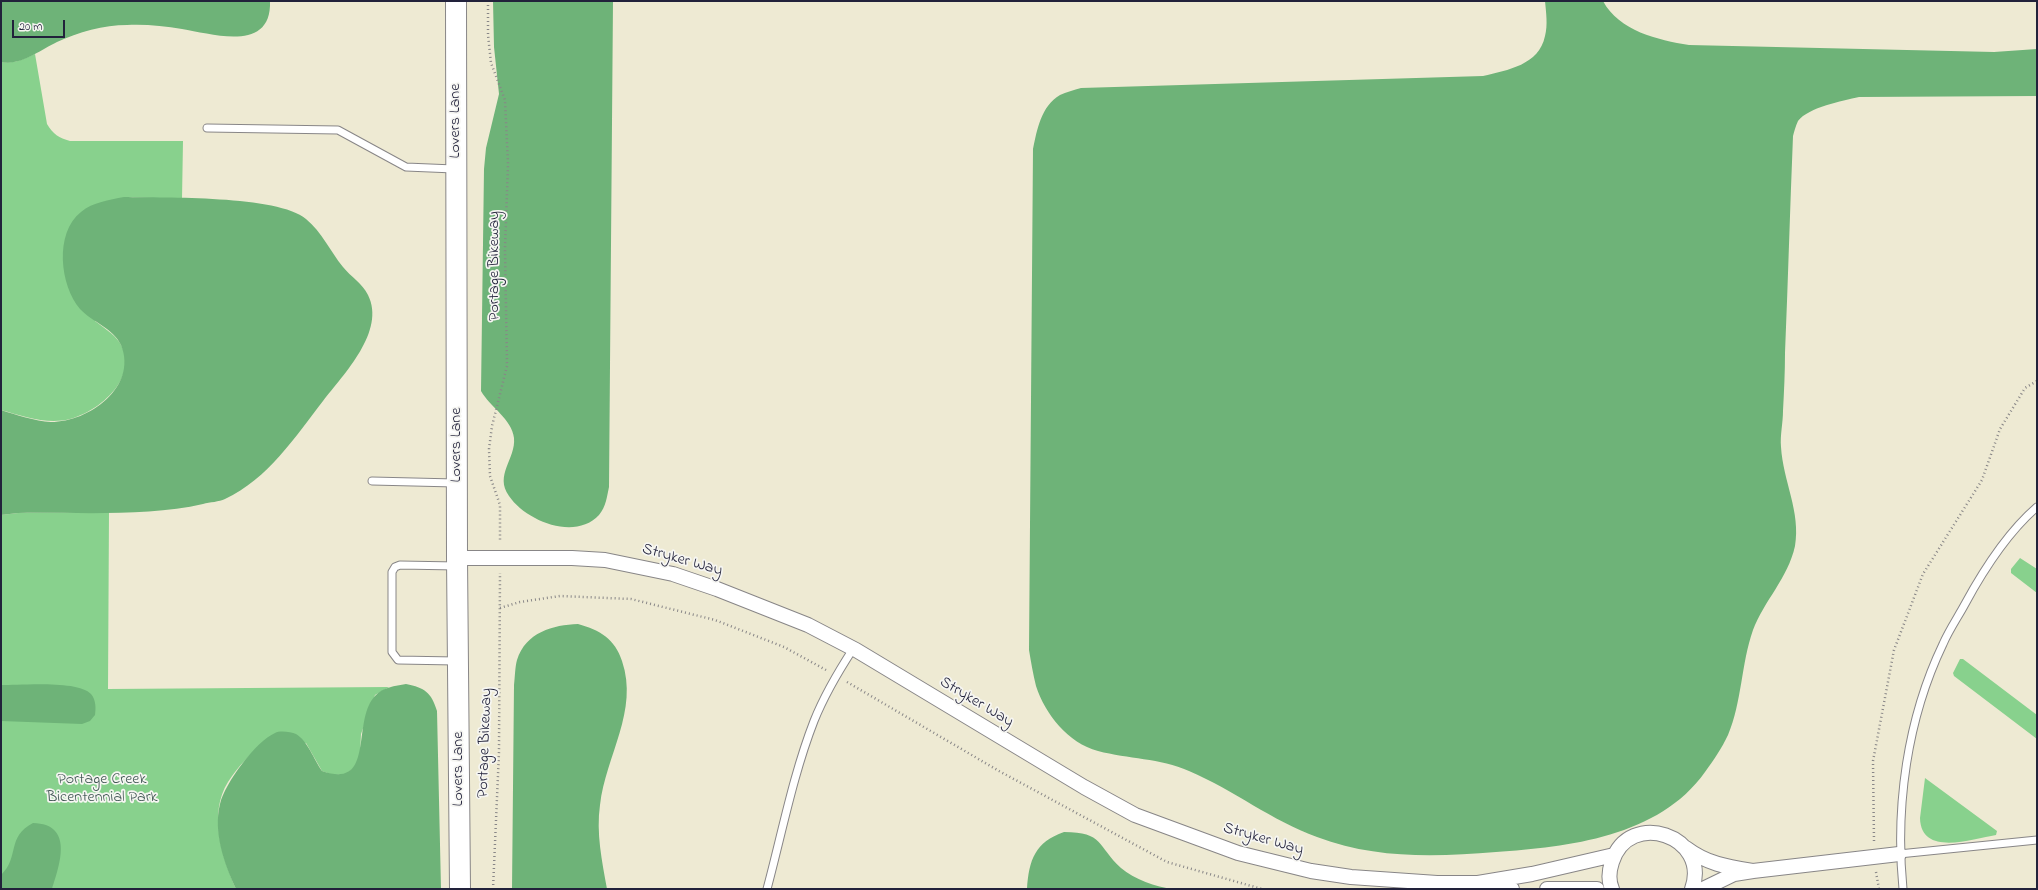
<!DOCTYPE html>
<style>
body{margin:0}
#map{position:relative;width:2038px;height:890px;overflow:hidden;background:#eeead3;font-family:"Indie Flower",sans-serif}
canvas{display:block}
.frame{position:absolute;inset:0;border:2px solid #22223b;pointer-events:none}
.scale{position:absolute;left:12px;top:20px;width:53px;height:18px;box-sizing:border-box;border:2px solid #22223b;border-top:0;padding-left:5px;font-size:12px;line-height:14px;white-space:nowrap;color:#22223b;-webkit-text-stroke:3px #f6f6f2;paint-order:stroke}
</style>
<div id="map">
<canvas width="2038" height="890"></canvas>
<div class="frame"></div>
<div class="scale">20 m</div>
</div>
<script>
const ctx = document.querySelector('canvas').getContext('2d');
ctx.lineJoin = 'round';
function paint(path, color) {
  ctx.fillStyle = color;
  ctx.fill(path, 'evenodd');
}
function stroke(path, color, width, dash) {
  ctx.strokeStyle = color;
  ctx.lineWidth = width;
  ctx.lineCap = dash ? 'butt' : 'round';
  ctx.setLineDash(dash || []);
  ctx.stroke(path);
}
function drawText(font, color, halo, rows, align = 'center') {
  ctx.font = font + ' "Indie Flower",sans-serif';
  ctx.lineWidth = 3.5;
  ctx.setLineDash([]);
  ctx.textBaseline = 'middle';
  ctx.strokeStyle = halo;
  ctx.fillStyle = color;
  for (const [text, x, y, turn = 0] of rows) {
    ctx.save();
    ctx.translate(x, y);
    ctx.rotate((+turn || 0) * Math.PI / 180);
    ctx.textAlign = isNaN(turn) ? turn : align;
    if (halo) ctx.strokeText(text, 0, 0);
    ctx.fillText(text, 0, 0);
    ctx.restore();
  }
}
paint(new Path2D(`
 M 35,54 L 47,124 C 53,134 59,138 70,141 L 183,141 L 182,199 L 124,197 L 95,321 C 104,328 113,333 120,343 C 140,377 100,411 70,419 C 47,425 23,416 1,410 L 1,62 C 14,64 24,59 35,54 Z
 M 109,512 L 108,689 L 389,687 L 375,695 L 361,734 L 360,754 L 355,767 L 346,774 L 333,775 L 322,771 L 306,743 L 265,740 C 252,753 238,766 228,782 C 208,814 222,857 236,889 L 1,889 L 1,515 L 18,513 Z
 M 2020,558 L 2037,569 L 2037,593 L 2011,573 L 2011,569 Z
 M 1960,659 L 1963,659 L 2037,715 L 2037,739 L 1954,676 L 1953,673 Z
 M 1925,778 L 1997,831 L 1996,835 C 1972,839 1921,857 1920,818 Z`), '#88d18d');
paint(new Path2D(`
 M 1,1 L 270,1 C 272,53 213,34 182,29 C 164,26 145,24 127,25 C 104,25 78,32 57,42 C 40,50 21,66 1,62 Z
 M 493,1 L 613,1 L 609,487 C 607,496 606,507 599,515 C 575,541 526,521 509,496 C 494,475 516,459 514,438 C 512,419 490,407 481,391 L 484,169 L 486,148 L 499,94 L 494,47 Z
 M 1545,1 L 1603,1 C 1619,31 1658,40 1689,45 L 1994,52 L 2037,49 L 2037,96 L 1859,97 C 1842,101 1809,107 1798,121 C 1796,125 1794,132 1793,136 C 1790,208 1788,281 1785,353 C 1785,372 1784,392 1783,411 C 1783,423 1780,435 1781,447 C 1783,481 1801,512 1795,546 C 1788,578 1764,601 1753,630 C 1741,664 1742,702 1728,735 C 1722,748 1713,761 1705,772 C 1659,837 1568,847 1496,852 C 1435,857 1375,859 1317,837 C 1272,821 1234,790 1189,771 C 1160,758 1128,759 1098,751 C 1068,743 1045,714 1036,686 C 1033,674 1031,662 1029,650 L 1033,149 C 1037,130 1041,106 1060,95 C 1066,92 1074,90 1081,88 L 1483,76 C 1508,70 1539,65 1545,36 C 1548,25 1546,12 1545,1 Z
 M 124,197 C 164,198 278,195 306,219 C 322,232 330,251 343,267 C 351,277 362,283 368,295 C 386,331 344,374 323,401 C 295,437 268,479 225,499 C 219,502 210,502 203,504 C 147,517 76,512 18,513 L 1,515 L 1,410 C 16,415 35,421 51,422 C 89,422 138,387 121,345 C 113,328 92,322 80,309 C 60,286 54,233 81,212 C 93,202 109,200 124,197 Z
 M 578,624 C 600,630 615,639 622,661 C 639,711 606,755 600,805 C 596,833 602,861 607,889 L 512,889 L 514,685 C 515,677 515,667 517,660 C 526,632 553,625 578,624 Z
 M 406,684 C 425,688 431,692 437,711 L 441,889 L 236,889 C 224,863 213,832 220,804 C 225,783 256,741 275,733 C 280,730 291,732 296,734 C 308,741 314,760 322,771 C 376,790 351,721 375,696 C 383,687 395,686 406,684 Z
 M 1,685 C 20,685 79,680 91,694 C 96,700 96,708 95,715 L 90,721 L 82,724 L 1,721 Z
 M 33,823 C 74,824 60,864 52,889 L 1,889 L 1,875 C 20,857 6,837 33,823 Z
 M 1064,832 C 1104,832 1097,846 1121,868 C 1134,879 1156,887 1173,889 L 1027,889 C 1029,860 1035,842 1064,832 Z`), '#6eb378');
const lane = new Path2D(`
 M 207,128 L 338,130 L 406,167 L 454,169
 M 372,481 L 455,483
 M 456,661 L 398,660 L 392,652 L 392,572 L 395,567 L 400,565 L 457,566
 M 1899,854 L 2037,840
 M 767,889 C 782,833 793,775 814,721 C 824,696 838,672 853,649
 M 1903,889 C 1895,807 1907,719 1943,644 C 1949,630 1958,617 1965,604 C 1984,569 2007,533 2037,507`);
const street = new Path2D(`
 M 457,558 L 572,558 L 605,560 L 673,574 L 717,589 L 808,625 L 856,650 L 1084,787 L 1135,815 L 1238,853 L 1311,871 L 1351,877 L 1437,883 L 1478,883 L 1532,874 L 1614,855
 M 1686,848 C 1707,864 1728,867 1753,871 L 1734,874 L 1703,889
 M 1753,871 L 1899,854
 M 1488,885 L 1512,889
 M 1547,889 L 1597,889
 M 1612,889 C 1608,880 1609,871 1612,862 C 1629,808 1711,836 1692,889`);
const secondary = new Path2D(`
 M 456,1 L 457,558 L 460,889`);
stroke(lane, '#888687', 9);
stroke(street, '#888687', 16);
stroke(secondary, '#888687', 22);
stroke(new Path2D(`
 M 488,1 L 488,35 L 491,63 L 505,100 L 508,164 L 505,248 L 507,366 L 492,426 L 489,449 L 490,476 L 500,505 L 500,542
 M 500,608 L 520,602 L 560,596 L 631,599 L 715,620 L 784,647 L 826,670
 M 847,682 L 999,771 L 1167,862 L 1262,889
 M 1874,841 L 1873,761 L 1894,650 L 1923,574 L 1982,480 L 2000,429 L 2025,388 L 2037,381
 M 1876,872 L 1879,889
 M 493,889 L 499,752 L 500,573`), '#888687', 2.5, [1, 3]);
stroke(lane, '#fff', 7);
stroke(street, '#fff', 14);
stroke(secondary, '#fff', 20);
drawText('16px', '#22223b', '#f6f6f2', [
 ["Lovers Lane",456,121,-90],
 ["Portage Bikeway",495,266,-90],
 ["Lovers Lane",457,445,-90],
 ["Stryker Way",682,561,16],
 ["Stryker Way",976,703,31],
 ["Portage Bikeway",486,743,-88],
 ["Lovers Lane",459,769,-90],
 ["Stryker Way",1263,840,16]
]);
drawText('16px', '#415754', '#f6f6f2', [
 ["Portage Creek",102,780],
 ["Bicentennial Park",102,798]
]);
</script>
